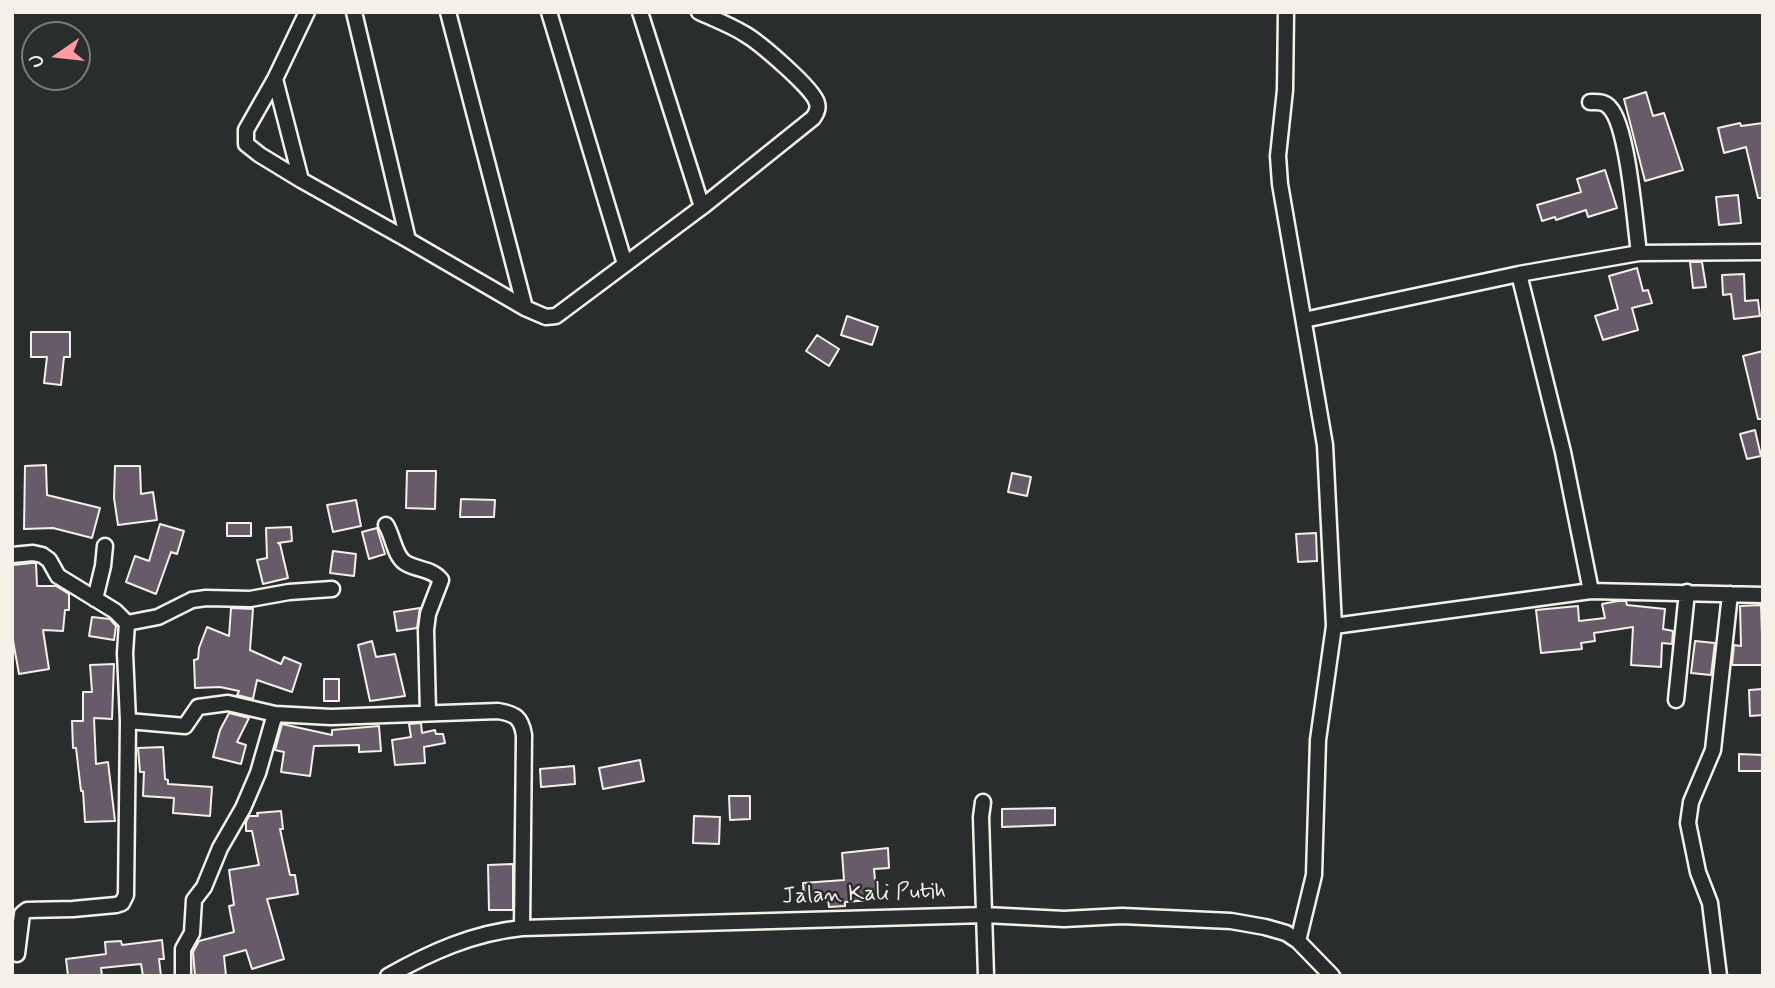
<!DOCTYPE html>
<style>
body{margin:0}
#map{position:relative;width:1775px;height:988px;overflow:hidden;background:#2a2d2e;font-family:Mynerve,sans-serif}
canvas{display:block}
.frame{position:absolute;inset:0;border:14px solid #f4f1e8;pointer-events:none}
.north{position:absolute;left:21px;top:21px;width:70px;height:70px;box-sizing:border-box;background:#2a2d2e;border:2px solid #7b7b78;border-radius:50%;rotate:256deg;font-size:19px;font-weight:700;line-height:28px;text-align:center;color:#f4f1e8}
.north::after{content:'';display:block;margin:auto;width:24px;height:32px;background:#ff9aa2;clip-path:polygon(50% 0,100% 100%,50% 72%,0 100%)}
</style>
<div id="map">
<canvas width="1775" height="988"></canvas>
<div class="frame"></div>
<div class="north">U</div>
</div>
<script>
const ctx = document.querySelector('canvas').getContext('2d');
ctx.lineJoin = 'round';
function paint(path, color) {
  ctx.fillStyle = color;
  ctx.fill(path, 'evenodd');
}
function stroke(path, color, width, dash) {
  ctx.strokeStyle = color;
  ctx.lineWidth = width;
  ctx.lineCap = dash ? 'butt' : 'round';
  ctx.setLineDash(dash || []);
  ctx.stroke(path);
}
function drawText(font, color, halo, rows, align = 'center') {
  ctx.font = font + ' Mynerve,sans-serif';
  ctx.lineWidth = 5;
  ctx.setLineDash([]);
  ctx.textBaseline = 'middle';
  ctx.strokeStyle = halo;
  ctx.fillStyle = color;
  for (const [text, x, y, turn = 0] of rows) {
    ctx.save();
    ctx.translate(x, y);
    ctx.rotate((+turn || 0) * Math.PI / 180);
    ctx.textAlign = isNaN(turn) ? turn : align;
    if (halo) ctx.strokeText(text, 0, 0);
    ctx.fillText(text, 0, 0);
    ctx.restore();
  }
}
const building = new Path2D(`
 M 1646,92 L 1653,116 L 1664,113 L 1683,170 L 1645,181 L 1624,99 Z
 M 1740,123 L 1741,126 L 1763,123 L 1763,198 L 1758,198 L 1746,147 L 1724,153 L 1718,128 Z
 M 1605,170 L 1617,208 L 1588,217 L 1586,210 L 1556,220 L 1555,217 L 1542,221 L 1537,205 L 1581,192 L 1577,179 Z
 M 1738,195 L 1741,223 L 1719,225 L 1716,197 Z
 M 1690,262 L 1702,262 L 1706,287 L 1693,288 Z
 M 1637,268 L 1643,291 L 1648,290 L 1652,303 L 1632,308 L 1638,330 L 1603,340 L 1595,316 L 1618,309 L 1609,276 Z
 M 1744,274 L 1745,301 L 1758,300 L 1760,316 L 1734,319 L 1731,294 L 1723,295 L 1722,275 Z
 M 847,316 L 878,327 L 872,345 L 841,335 Z
 M 31,332 L 70,332 L 70,357 L 64,357 L 61,385 L 44,383 L 47,357 L 31,357 Z
 M 817,335 L 839,349 L 829,366 L 806,351 Z
 M 1763,351 L 1763,419 L 1758,419 L 1743,356 Z
 M 1755,430 L 1761,456 L 1747,459 L 1740,434 Z
 M 46,465 L 47,495 L 100,508 L 92,538 L 53,528 L 24,529 L 25,466 Z
 M 115,466 L 140,466 L 141,494 L 153,492 L 157,520 L 118,525 L 114,498 Z
 M 407,471 L 436,471 L 435,509 L 406,508 Z
 M 1012,473 L 1031,477 L 1027,496 L 1008,492 Z
 M 461,499 L 495,500 L 494,517 L 460,517 Z
 M 356,500 L 361,526 L 333,532 L 327,505 Z
 M 227,523 L 251,523 L 251,536 L 227,536 Z
 M 160,524 L 184,531 L 177,554 L 171,552 L 156,594 L 126,582 L 135,556 L 149,561 Z
 M 291,527 L 292,541 L 278,543 L 280,544 L 288,578 L 263,584 L 257,560 L 267,558 L 266,528 Z
 M 377,528 L 385,554 L 369,559 L 362,532 Z
 M 1316,533 L 1317,561 L 1298,562 L 1296,534 Z
 M 333,551 L 356,554 L 354,576 L 330,573 Z
 M 32,563 L 36,563 L 37,586 L 56,586 L 69,594 L 69,610 L 65,610 L 63,631 L 43,630 L 49,669 L 19,674 L 12,635 L 13,565 Z
 M 1618,601 L 1626,601 L 1627,605 L 1665,609 L 1663,629 L 1673,631 L 1672,644 L 1662,643 L 1661,667 L 1631,665 L 1633,627 L 1594,633 L 1595,641 L 1581,643 L 1582,649 L 1541,653 L 1536,610 L 1578,606 L 1579,621 L 1605,618 L 1602,604 Z
 M 1761,605 L 1763,665 L 1732,665 L 1734,645 L 1741,646 L 1740,606 Z
 M 231,608 L 253,609 L 250,650 L 281,664 L 284,657 L 301,664 L 292,692 L 257,680 L 253,699 L 237,695 L 239,691 L 220,687 L 195,688 L 194,660 L 198,659 L 199,648 L 207,627 L 229,636 Z
 M 420,608 L 417,628 L 397,631 L 394,612 Z
 M 92,617 L 110,619 L 116,626 L 114,640 L 89,636 Z
 M 372,641 L 376,657 L 395,654 L 405,696 L 370,701 L 358,645 Z
 M 1695,641 L 1715,643 L 1711,675 L 1691,673 Z
 M 114,664 L 112,719 L 94,718 L 96,764 L 108,762 L 115,821 L 85,822 L 83,791 L 81,791 L 76,748 L 73,748 L 72,721 L 83,721 L 83,692 L 92,692 L 90,665 Z
 M 324,679 L 339,679 L 339,701 L 324,701 Z
 M 1763,689 L 1763,715 L 1750,716 L 1749,690 Z
 M 229,713 L 249,718 L 237,742 L 246,745 L 241,764 L 213,757 L 220,730 Z
 M 421,723 L 422,733 L 435,730 L 436,734 L 443,734 L 445,743 L 424,747 L 425,763 L 395,765 L 392,740 L 411,737 L 409,724 Z
 M 282,724 L 332,735 L 332,730 L 379,726 L 381,751 L 359,752 L 359,745 L 314,746 L 310,776 L 281,772 L 284,752 L 275,750 Z
 M 163,747 L 165,779 L 168,780 L 168,784 L 212,787 L 210,816 L 173,813 L 174,798 L 143,796 L 144,772 L 140,772 L 138,748 Z
 M 1739,754 L 1763,755 L 1763,771 L 1739,771 Z
 M 640,760 L 644,781 L 603,789 L 599,768 Z
 M 574,766 L 575,784 L 541,787 L 540,769 Z
 M 729,796 L 750,796 L 750,819 L 730,820 Z
 M 1055,808 L 1055,825 L 1002,827 L 1002,809 Z
 M 281,811 L 283,829 L 280,829 L 290,875 L 295,875 L 298,894 L 267,899 L 284,959 L 252,969 L 246,950 L 224,956 L 226,976 L 195,976 L 193,952 L 199,941 L 234,932 L 229,906 L 234,905 L 229,870 L 259,865 L 252,831 L 246,831 L 246,822 L 249,816 L 258,816 L 257,813 Z
 M 694,816 L 720,817 L 719,844 L 693,843 Z
 M 888,848 L 889,868 L 874,869 L 876,891 L 870,892 L 871,900 L 845,902 L 845,906 L 829,907 L 828,899 L 804,900 L 803,883 L 844,880 L 842,853 Z
 M 513,864 L 513,910 L 489,910 L 488,865 Z
 M 162,940 L 164,959 L 159,959 L 161,976 L 143,976 L 141,964 L 101,968 L 102,976 L 68,976 L 66,959 L 106,954 L 105,942 L 121,941 L 122,945 Z`);
paint(building, '#685b69');
stroke(building, '#f4f1e8', 2);
const minor = new Path2D(`
 M 307,12 L 275,79 L 301,180 L 408,240 L 354,12
 M 448,12 L 525,308
 M 549,12 L 625,264
 M 640,12 L 702,207
 M 1286,12 L 1285,90 L 1278,156 L 1280,184 L 1325,445 L 1334,626 L 1318,740 L 1314,875 L 1298,941
 M 275,79 L 246,130 L 246,144 L 260,155 L 301,180
 M 1590,102 C 1598,102 1604,101 1610,108 C 1628,127 1635,223 1639,253
 M 408,240 L 525,308 L 546,317 L 556,316 L 702,207 L 813,118 C 816,114 819,109 817,103 C 814,89 758,41 743,33 C 730,25 714,19 699,12
 M 1519,274 L 1563,452 L 1591,591
 M 1304,320 L 1519,274 L 1639,253 L 1763,252
 M 386,525 C 393,536 394,554 404,562 C 415,570 432,568 441,580 L 428,614 L 426,630 L 428,712
 M 12,555 L 33,553 L 42,555 L 49,560 L 58,576 L 115,611 L 127,623 L 125,653 L 128,721 L 185,726 L 198,707 L 228,703 L 275,714 L 258,773 L 243,808 L 220,848 L 204,887 L 194,900 L 192,933 L 183,949 L 183,976
 M 95,599 L 103,566 L 105,546
 M 127,623 L 158,617 L 192,600 L 206,598 L 250,599 L 289,592 L 332,589
 M 1334,626 L 1591,591 L 1763,595
 M 1676,700 L 1687,592
 M 275,714 L 331,717 L 498,711 C 515,714 521,717 524,735 L 522,928
 M 983,802 L 981,817 L 986,976
 M 17,954 L 22,914 L 27,910 L 73,909 L 116,905 L 122,903 L 126,895 L 128,721
 M 388,976 C 431,952 473,933 522,928 L 985,915 L 1064,919 L 1122,916 L 1231,921 L 1265,927 L 1286,933 L 1298,941 L 1332,976
 M 1719,976 L 1710,903 L 1698,872 L 1688,823 L 1691,802 L 1713,750 L 1730,594`);
stroke(minor, '#f4f1e8', 19);
stroke(minor, '#2a2d2e', 14);
drawText('23px', '#f4f1e8', '#2a2d2e', [
 ["Jalan Kali Putih",864,895,-2]
]);
</script>
